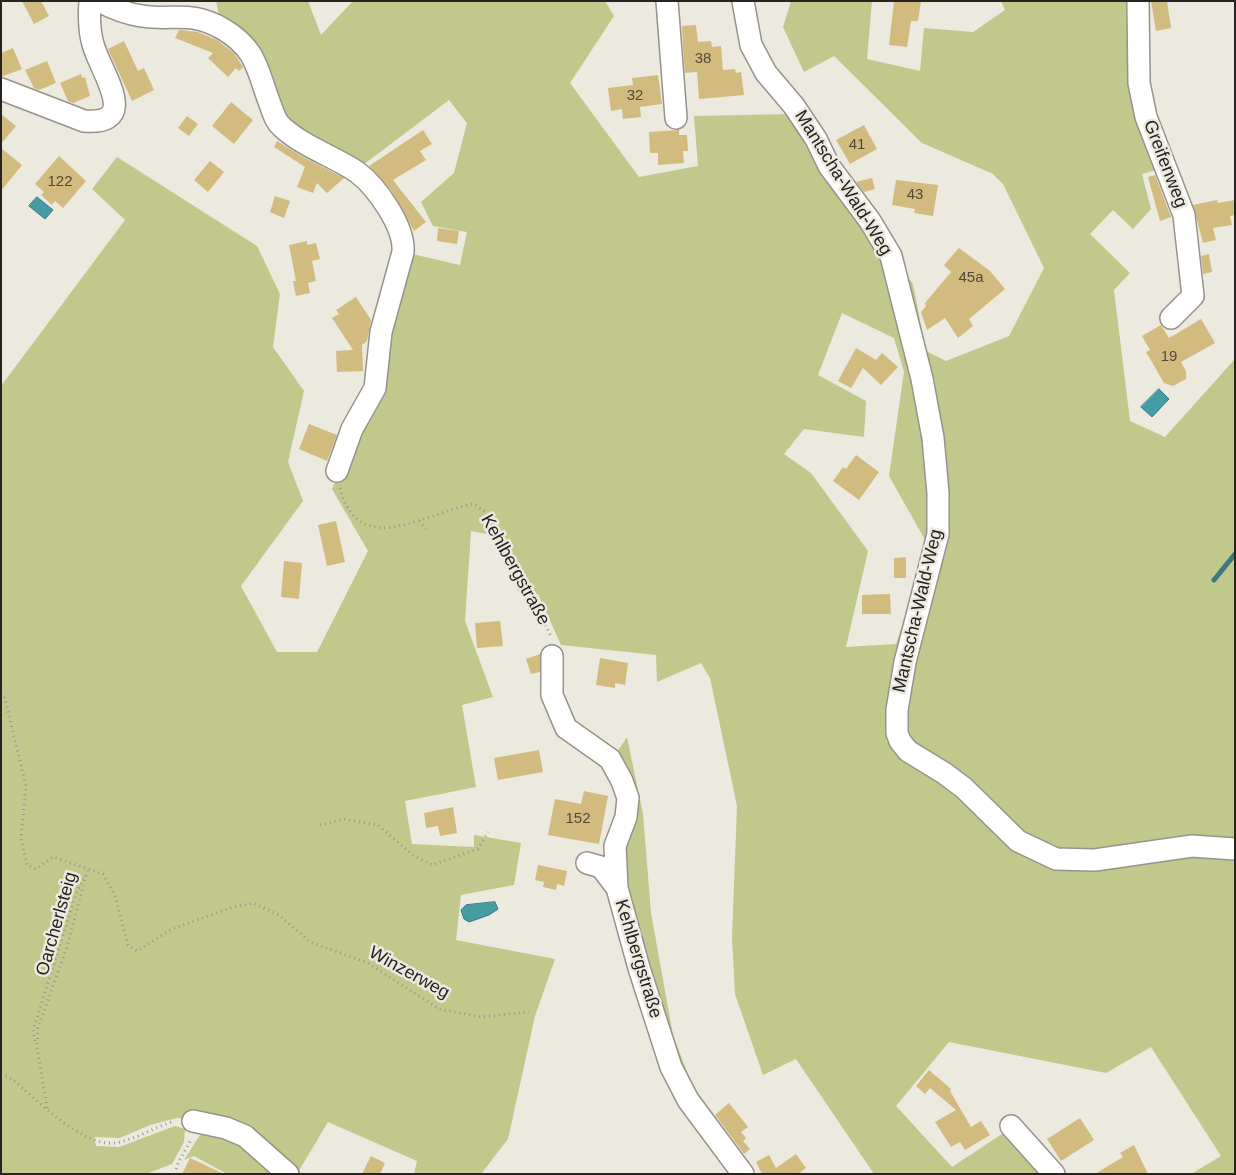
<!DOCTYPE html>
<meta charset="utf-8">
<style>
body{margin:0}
#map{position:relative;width:1236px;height:1175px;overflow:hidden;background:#ece9df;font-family:Arial,sans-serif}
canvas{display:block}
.frame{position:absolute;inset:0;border:2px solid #262421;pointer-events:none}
</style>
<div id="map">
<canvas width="1236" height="1175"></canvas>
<div class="frame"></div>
</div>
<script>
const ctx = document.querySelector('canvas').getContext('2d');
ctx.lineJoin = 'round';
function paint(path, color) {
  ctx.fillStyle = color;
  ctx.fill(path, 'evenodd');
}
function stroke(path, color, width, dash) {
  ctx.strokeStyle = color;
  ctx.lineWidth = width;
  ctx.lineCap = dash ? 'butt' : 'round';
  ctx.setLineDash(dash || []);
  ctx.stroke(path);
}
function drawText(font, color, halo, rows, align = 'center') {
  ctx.font = font + ' Arial,sans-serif';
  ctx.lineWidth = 5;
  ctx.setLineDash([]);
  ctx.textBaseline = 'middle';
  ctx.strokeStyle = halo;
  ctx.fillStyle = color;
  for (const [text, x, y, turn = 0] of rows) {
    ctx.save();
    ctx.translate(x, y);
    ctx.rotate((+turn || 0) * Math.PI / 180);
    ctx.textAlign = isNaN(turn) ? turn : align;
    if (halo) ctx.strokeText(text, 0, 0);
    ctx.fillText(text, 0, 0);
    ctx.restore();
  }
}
paint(new Path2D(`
 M 216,1 L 308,1 L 321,35 L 353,1 L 605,1 L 614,16 L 570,83 L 639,177 L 698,166 L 694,116 L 792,114 L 819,157 L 913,284 L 926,351 L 946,361 L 1009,336 L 1044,268 L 1003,184 L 993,174 L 922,143 L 834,56 L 804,72 L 783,27 L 791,1 L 872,1 L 867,59 L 920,71 L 924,28 L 973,32 L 1005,10 L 1001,1 L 1135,1 L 1163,168 L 1142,174 L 1151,209 L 1133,229 L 1113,210 L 1090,234 L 1130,273 L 1114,290 L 1130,421 L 1165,437 L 1235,359 L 1235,1174 L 1191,1174 L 1221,1156 L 1151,1047 L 1106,1073 L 949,1042 L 896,1106 L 952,1167 L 1008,1130 L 1047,1174 L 874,1174 L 796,1059 L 763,1075 L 735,994 L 732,938 L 737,806 L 710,678 L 701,663 L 657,682 L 656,655 L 561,645 L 538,594 L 520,595 L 491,535 L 471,531 L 465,621 L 493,697 L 462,705 L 476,787 L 405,801 L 412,844 L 474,847 L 474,835 L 521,843 L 514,885 L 461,895 L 456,940 L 555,959 L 535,1016 L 508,1139 L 481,1174 L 414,1174 L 417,1161 L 328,1122 L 297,1174 L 218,1121 L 177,1118 L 150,1125 L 120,1138 L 94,1137 L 96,1146 L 119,1147 L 175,1126 L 185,1129 L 184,1142 L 172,1164 L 146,1174 L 1,1174 L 1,386 L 125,220 L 92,189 L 117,157 L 257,246 L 280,294 L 273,347 L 304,391 L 288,462 L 303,501 L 241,586 L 277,652 L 317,652 L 368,551 L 332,489 L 357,428 L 408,253 L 460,265 L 467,232 L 433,226 L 421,202 L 454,173 L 467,123 L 449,100 L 359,168 L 283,117 L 220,20 ZM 842,313 L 894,338 L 904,372 L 889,476 L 928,545 L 896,644 L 846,647 L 868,551 L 811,473 L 784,454 L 804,429 L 864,437 L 866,401 L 818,375 Z
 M 627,737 L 643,814 L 651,913 L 673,1035 L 692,1085 L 711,1111 L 704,1117 L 685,1088 L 623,884 L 614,757 Z
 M 205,1131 L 242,1142 L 279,1174 L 227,1174 L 194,1156 L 184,1160 L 200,1135 Z`), '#c1c88b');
const water = new Path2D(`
 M 37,197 L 53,210 L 45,219 L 29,206 Z
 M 1159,389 L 1169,399 L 1152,417 L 1141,407 Z
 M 495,902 L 498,909 L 489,915 L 469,922 L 464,919 L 461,910 L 466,905 Z`);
paint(water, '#459ca5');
stroke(water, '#3c787d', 1);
stroke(new Path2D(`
 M 1214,580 L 1235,554`), '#3c787d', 5);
paint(new Path2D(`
 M 22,1 L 41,1 L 49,16 L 34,24 Z
 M 894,1 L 921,1 L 918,21 L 911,21 L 907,47 L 889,45 Z
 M 1151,1 L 1167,1 L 1171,28 L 1156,31 Z
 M 696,25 L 698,42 L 711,41 L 712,47 L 721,46 L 723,70 L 735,69 L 736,73 L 741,72 L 744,95 L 699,99 L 697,72 L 685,73 L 683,48 L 682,26 Z
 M 179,30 L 198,32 L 217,40 L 234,53 L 243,67 L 239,71 L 236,68 L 228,77 L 208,58 L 213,53 L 175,38 Z
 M 124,41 L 138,71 L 144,68 L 154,90 L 132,101 L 108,49 Z
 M 13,48 L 22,69 L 1,77 L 1,53 Z
 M 47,61 L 56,83 L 39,90 L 34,88 L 25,70 Z
 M 81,74 L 82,78 L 85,77 L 90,96 L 73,103 L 68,101 L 60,83 Z
 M 658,75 L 662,104 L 640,107 L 641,117 L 623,119 L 622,109 L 611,111 L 608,88 L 633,85 L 632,78 Z
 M 231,102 L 253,120 L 234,144 L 212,126 Z
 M 1,114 L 16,126 L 1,144 Z
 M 187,116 L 198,124 L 189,136 L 178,128 Z
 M 864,125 L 877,149 L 850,164 L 836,140 Z
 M 423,130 L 432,144 L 420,151 L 426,160 L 393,180 L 426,222 L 414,231 L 391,190 L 369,166 Z
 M 679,130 L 679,135 L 687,135 L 688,151 L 683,151 L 684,163 L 658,165 L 658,153 L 650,153 L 649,132 Z
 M 277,141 L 303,157 L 344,178 L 327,193 L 317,183 L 313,193 L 297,187 L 305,167 L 274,147 Z
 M 1,148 L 22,165 L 1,191 Z
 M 59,156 L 86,181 L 63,208 L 55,201 L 52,205 L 41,195 L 44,192 L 35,184 Z
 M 210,161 L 224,172 L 208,192 L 194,180 Z
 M 1155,175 L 1171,217 L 1160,221 L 1148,177 Z
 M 872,178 L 875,189 L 864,192 L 856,182 Z
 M 896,180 L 938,185 L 933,216 L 914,213 L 915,209 L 892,205 Z
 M 275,196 L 290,201 L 284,218 L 270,212 Z
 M 1217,200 L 1218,203 L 1235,200 L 1235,215 L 1230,216 L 1232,225 L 1213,228 L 1216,240 L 1203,243 L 1193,205 Z
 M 438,228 L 459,231 L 457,244 L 437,241 Z
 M 307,241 L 307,245 L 316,243 L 320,259 L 312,261 L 316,281 L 308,283 L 310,293 L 296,296 L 293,281 L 296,281 L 289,245 Z
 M 959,248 L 990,271 L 1005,289 L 969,319 L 973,326 L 958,338 L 945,318 L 927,330 L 921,312 L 926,306 L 925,303 L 951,272 L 944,265 Z
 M 1209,254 L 1212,272 L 1203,274 L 1201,256 Z
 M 356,297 L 371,320 L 367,341 L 362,345 L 363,371 L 337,372 L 336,351 L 353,350 L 332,318 L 339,314 L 336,310 Z
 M 1201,319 L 1215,343 L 1181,362 L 1186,371 L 1186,379 L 1173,386 L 1164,383 L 1146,352 L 1150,350 L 1142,336 L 1161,325 L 1169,338 Z
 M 856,348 L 876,360 L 882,353 L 898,367 L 881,385 L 863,368 L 851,388 L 838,381 Z
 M 309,424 L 337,435 L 327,461 L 299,449 Z
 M 856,455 L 879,472 L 859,500 L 833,481 L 843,467 L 846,469 Z
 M 336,521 L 345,562 L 327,566 L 318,525 Z
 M 906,557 L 906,578 L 894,578 L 894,558 Z
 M 284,561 L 302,563 L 299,599 L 281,597 Z
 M 890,594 L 891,614 L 862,614 L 862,595 Z
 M 500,621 L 503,646 L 477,648 L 475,623 Z
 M 540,654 L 540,672 L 531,674 L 526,659 Z
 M 600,658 L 628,663 L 625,685 L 615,683 L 615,688 L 596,685 Z
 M 539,750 L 543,772 L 498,780 L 494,758 Z
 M 584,791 L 608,796 L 599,844 L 548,835 L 555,799 L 581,804 Z
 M 453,807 L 457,833 L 440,836 L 438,826 L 426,828 L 424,813 Z
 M 538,865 L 567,871 L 564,886 L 557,884 L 556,890 L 543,887 L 544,882 L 535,880 Z
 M 929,1070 L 951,1089 L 950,1091 L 971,1127 L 981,1121 L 990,1135 L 965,1150 L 960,1142 L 951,1147 L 935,1122 L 956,1110 L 930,1088 L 925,1094 L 916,1086 Z
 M 729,1103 L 748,1127 L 741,1132 L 746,1138 L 743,1141 L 750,1149 L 744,1154 L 715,1115 Z
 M 1080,1118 L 1094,1140 L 1061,1161 L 1047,1139 Z
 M 1134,1145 L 1148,1174 L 1095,1174 L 1123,1157 L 1120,1153 Z
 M 796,1154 L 806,1168 L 798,1174 L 762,1174 L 756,1162 L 769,1155 L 776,1168 Z
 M 371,1156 L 385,1163 L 380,1174 L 362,1174 Z
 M 190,1158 L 224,1174 L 182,1174 Z`), '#d2bb7e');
const minor = new Path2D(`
 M 99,1 C 112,8 126,14 142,16 C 174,21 190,10 223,29 C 257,49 257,70 270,104 C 273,112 275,121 282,127 C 304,147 333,156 357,172 C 377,187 405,227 403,252 L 381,332 L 375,388 L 352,429 L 337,471
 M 667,1 L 676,118
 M 743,1 L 751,45 L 766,73 L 794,106 L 816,139 L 829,166 L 870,221 L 891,256 L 922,379 L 933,438 L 938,493 L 938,534 L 905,662 L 897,710 L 897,733 L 900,741 L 908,751 L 944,773 L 964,788 L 1018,841 L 1056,859 L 1095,860 L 1192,846 L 1235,849
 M 1138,1 L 1139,83 L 1146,117 L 1184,215 L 1193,296 L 1171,318
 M 1,89 L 84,121 C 143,126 99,70 93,44 C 89,31 89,15 90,1
 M 552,656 L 552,695 L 566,728 L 610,759 L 622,781 L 628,798 L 626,817 L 615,846 L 617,888 L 639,968 L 671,1067 L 688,1100 L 743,1174
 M 587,863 L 601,867 L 617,888
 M 193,1121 L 226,1128 L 245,1136 L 288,1174
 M 1011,1126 L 1054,1174`);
stroke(minor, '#97938b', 24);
stroke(new Path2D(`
 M 340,488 C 359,562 428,511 474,504 L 486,512 L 552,638
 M 419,521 L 426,529
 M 1,693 L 5,699 L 26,786 L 21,839 L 27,865 L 36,869 L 53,857 L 103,874 L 115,896 L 128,945 L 137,951 L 172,929 L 233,907 L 253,903 L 279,915 L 310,942 L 368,963 L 439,1009 L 481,1017 L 529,1012
 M 320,825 L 343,819 L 378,825 L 413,855 L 432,865 L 478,849 L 488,832
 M 35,1041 L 33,1030 L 76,894 L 84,876
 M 1,1074 L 12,1079 C 36,1099 81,1146 114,1143 C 133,1141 156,1126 175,1121
 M 47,1108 L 37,1046 L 38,1028 L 67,947 L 88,868
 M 175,1174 L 178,1163 L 192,1138`), '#99968f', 3, [1, 4]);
stroke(minor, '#fff', 21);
drawText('15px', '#514a38', null, [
 ["38",703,59],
 ["32",635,96],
 ["41",857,145],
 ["122",60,182],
 ["43",915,195],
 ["45a",971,278],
 ["19",1169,357],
 ["152",578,819]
]);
drawText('18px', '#262421', '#ece9df', [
 ["Greifenweg",1165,164,69],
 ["Mantscha-Wald-Weg",843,183,58],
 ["Kehlbergstraße",515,570,61],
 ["Mantscha-Wald-Weg",918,611,-77],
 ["Oarcherlsteig",57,924,-74],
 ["Kehlbergstraße",638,959,73],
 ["Winzerweg",409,973,29]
]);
</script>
